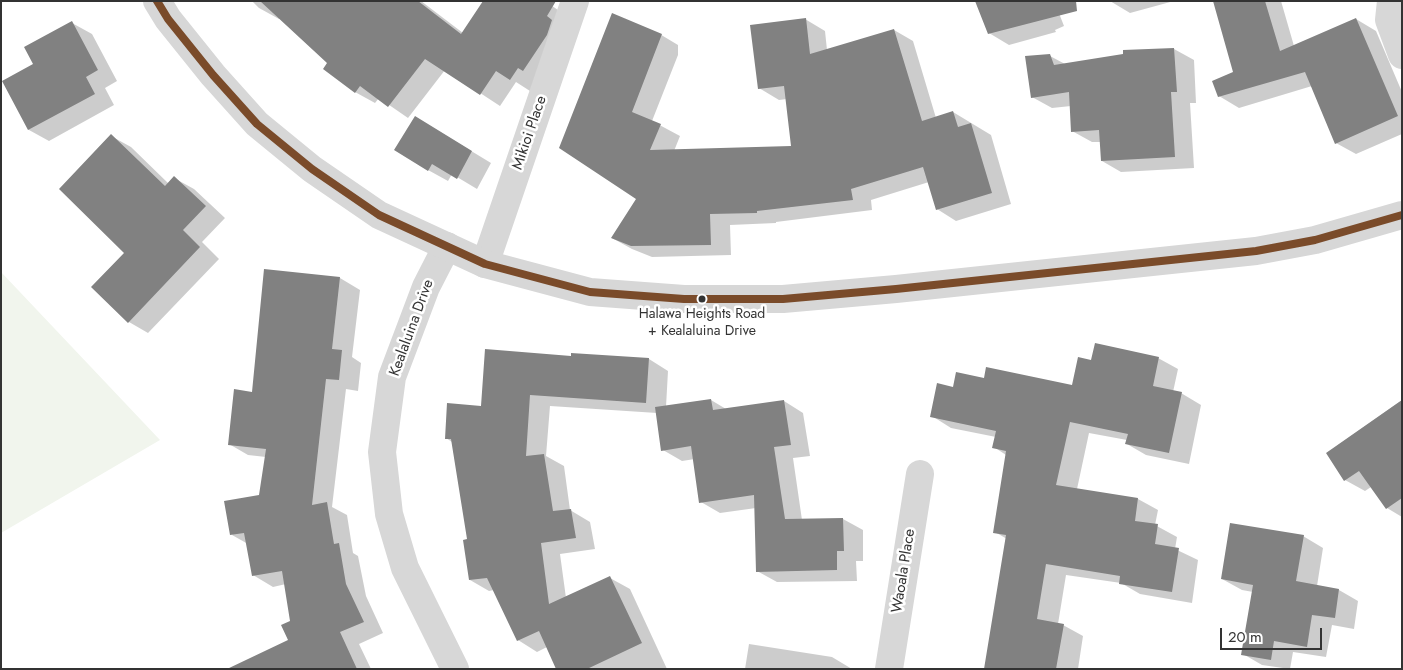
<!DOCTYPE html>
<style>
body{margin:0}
#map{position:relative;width:1403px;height:670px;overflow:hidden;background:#fff;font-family:Jost,sans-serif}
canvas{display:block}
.frame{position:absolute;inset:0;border:2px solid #333;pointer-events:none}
.scale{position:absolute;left:1220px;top:628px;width:102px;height:22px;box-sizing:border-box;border:2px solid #333;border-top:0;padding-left:6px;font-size:15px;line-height:18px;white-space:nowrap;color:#333;-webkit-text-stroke:4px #fff;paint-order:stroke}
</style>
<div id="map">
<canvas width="1403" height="670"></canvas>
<div class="frame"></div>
<div class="scale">20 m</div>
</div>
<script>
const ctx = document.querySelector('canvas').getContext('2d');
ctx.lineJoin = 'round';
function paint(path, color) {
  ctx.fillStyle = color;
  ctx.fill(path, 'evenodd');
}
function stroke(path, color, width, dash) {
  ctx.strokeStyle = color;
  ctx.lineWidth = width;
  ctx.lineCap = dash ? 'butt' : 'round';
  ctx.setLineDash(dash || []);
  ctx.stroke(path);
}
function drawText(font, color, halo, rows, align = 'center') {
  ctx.font = font + ' Jost,sans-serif';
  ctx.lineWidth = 5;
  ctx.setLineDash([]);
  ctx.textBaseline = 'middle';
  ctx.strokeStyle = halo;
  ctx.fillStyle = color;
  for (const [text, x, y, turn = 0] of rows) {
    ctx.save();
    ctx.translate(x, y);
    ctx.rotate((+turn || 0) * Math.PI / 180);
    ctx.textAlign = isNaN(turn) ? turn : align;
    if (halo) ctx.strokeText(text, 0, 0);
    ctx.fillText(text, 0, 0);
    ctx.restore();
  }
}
paint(new Path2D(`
 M 1,272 L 160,440 L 1,533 Z`), '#f1f5ed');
paint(new Path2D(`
 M 252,1 L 421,1 L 463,33 L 545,1 L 571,19 L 530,91 L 516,82 L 500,106 L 445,70 L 408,118 L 379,98 L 375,103 L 355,92 L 329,63 L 280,18 L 279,19 L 259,8 Z
 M 1110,1 L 1174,1 L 1130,13 Z
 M 1214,1 L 1281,1 L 1294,46 L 1356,19 L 1376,31 L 1402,92 L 1402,134 L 1356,154 L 1336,143 L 1312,86 L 1239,108 L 1219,96 L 1235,72 Z
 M 1055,3 L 1064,26 L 1055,30 L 1056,32 L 1009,45 L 989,33 Z
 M 805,19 L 825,31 L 827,50 L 894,30 L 913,41 L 936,118 L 953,112 L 991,135 L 1011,204 L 956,221 L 937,209 L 929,182 L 871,200 L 872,210 L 776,222 L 776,223 L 730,225 L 731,255 L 652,257 L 632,249 L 612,238 L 637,199 L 560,147 L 658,33 L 678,45 L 678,55 L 652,121 L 680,136 L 674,151 L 793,147 L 787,99 L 779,100 L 759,88 Z
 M 72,23 L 92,34 L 117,81 L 105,88 L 114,105 L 49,141 L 29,130 L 4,81 L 34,65 Z
 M 1174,49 L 1194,60 L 1196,103 L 1190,103 L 1194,168 L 1121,172 L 1102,161 L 1101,142 L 1092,142 L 1072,131 L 1071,106 L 1052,108 L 1032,97 L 1050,56 L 1065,64 Z
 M 435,129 L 491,163 L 477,189 L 452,174 L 448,181 L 428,170 Z
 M 111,136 L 131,147 L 169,184 L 174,178 L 194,189 L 225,218 L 202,242 L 219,259 L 148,333 L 129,322 L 126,253 Z
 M 265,271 L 340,278 L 360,290 L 352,357 L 361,363 L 358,391 L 346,389 L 332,507 L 347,515 L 353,553 L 358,556 L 366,596 L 383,633 L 359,644 L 371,669 L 277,669 L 289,641 L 292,621 L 286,584 L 273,587 L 253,575 L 248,544 L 232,535 L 260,496 L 266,457 L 248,455 L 229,444 L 253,393 Z
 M 572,357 L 649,359 L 668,371 L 666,407 L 711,400 L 726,409 L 784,401 L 803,413 L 810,456 L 793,458 L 802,520 L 843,519 L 863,530 L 863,561 L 856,561 L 857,581 L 777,582 L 757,571 L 756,508 L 720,513 L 701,502 L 695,459 L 682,461 L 663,450 L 657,413 L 550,406 L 546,456 L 564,466 L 570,510 L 590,522 L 595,549 L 560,554 L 566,598 L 610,578 L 630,589 L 667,669 L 557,669 L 547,647 L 537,652 L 518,640 L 494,590 L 489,591 L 470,580 L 468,540 L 452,442 L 446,438 L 482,407 Z
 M 1158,358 L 1178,369 L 1173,392 L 1181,393 L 1201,405 L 1189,464 L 1146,455 L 1127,444 L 1127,440 L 1089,433 L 1077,489 L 1138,499 L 1158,510 L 1155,525 L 1177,537 L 1175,549 L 1198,560 L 1192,603 L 1140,594 L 1121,583 L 1066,575 L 1058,624 L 1063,625 L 1083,636 L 1078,669 L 985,669 L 1007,539 L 995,532 L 1006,455 L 994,447 L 996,437 L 951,428 L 932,416 L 954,388 L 985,380 L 1073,387 L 1092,362 Z
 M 1402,400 L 1402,517 L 1387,508 L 1371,487 L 1365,491 L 1345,480 L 1327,453 Z
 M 1303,536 L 1323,548 L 1317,586 L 1339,590 L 1358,601 L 1354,629 L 1332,625 L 1326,657 L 1293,652 L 1290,669 L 1262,665 L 1243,654 L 1253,592 L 1242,590 L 1222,579 Z
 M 749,644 L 832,657 L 852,669 L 745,669 Z`), '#0003');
paint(new Path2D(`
 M 260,1 L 418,1 L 461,34 L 483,1 L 556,1 L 547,16 L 552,20 L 547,35 L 523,71 L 518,68 L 510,80 L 496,71 L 480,95 L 425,59 L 388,107 L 360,86 L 355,93 L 323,69 L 327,63 Z
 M 975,1 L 1076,1 L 1077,11 L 988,34 Z
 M 1213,1 L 1265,1 L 1280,51 L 1356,18 L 1398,116 L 1335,144 L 1305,72 L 1218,97 L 1212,81 L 1233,72 Z
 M 612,13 L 662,34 L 632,112 L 661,124 L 650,150 L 791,146 L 784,86 L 758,89 L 750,25 L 806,18 L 810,54 L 894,29 L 922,121 L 953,111 L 958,127 L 971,123 L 992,193 L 936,210 L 923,167 L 851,189 L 853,200 L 757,211 L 757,213 L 710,214 L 711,245 L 631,246 L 611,238 L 636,199 L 559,148 Z
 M 72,21 L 98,70 L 86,77 L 95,94 L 28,130 L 2,81 L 33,64 L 24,47 Z
 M 1174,48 L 1177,92 L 1171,92 L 1175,157 L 1101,161 L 1099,130 L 1071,132 L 1069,92 L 1031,98 L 1025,56 L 1050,54 L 1054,65 L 1123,54 L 1123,50 Z
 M 415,116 L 472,151 L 457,179 L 432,164 L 428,171 L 394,150 Z
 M 111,134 L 165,186 L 174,176 L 206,206 L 183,230 L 200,247 L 128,323 L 91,287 L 124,253 L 59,189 Z
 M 264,269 L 340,277 L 332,349 L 342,350 L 339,380 L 326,379 L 312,505 L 327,502 L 334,544 L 339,543 L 346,584 L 364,622 L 340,632 L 357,669 L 227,669 L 288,640 L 281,625 L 290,621 L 282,571 L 252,576 L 244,533 L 230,535 L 224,501 L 259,495 L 266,449 L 228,445 L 234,389 L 252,392 Z
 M 1095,343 L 1159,357 L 1153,386 L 1182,392 L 1169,453 L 1125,444 L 1128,434 L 1070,422 L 1056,485 L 1138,498 L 1135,521 L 1158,524 L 1155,544 L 1179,548 L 1172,592 L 1119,584 L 1120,576 L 1046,564 L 1037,619 L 1064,624 L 1056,669 L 984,669 L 1006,535 L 993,533 L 1006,451 L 992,448 L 996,431 L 930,417 L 937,383 L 953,387 L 956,372 L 984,378 L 986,367 L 1072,385 L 1078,357 L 1091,360 Z
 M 485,349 L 571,356 L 571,353 L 649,358 L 646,403 L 530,395 L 526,456 L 544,454 L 553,511 L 571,509 L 576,538 L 541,543 L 549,604 L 610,576 L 642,643 L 587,669 L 556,669 L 539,631 L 517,641 L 487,578 L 469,580 L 463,540 L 467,539 L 451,439 L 445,439 L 447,403 L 481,406 Z
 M 711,399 L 713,410 L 784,400 L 791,445 L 774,447 L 785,519 L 843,518 L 844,551 L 837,551 L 837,570 L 756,572 L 754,495 L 699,503 L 691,446 L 661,451 L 655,407 Z
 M 1402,400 L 1402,498 L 1386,509 L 1359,471 L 1344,481 L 1326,453 Z
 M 1230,523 L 1304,535 L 1296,581 L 1339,589 L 1335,618 L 1312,615 L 1307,647 L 1274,641 L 1271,660 L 1241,655 L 1253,585 L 1221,579 Z`), '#818181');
stroke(new Path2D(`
 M 1391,1 L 1389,20 L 1402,55
 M 447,246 L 426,287 L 392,377 L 382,452 L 389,514 L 405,568 L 455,669
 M 485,264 L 575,1
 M 889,669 L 920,474`), '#d7d7d7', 28);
stroke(new Path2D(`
 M 157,1 L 168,19 L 213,75 L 257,124 L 312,169 L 379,215 L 485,264 L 590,292 L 684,299 L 783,299 L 896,289 L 1256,251 L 1315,240 L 1402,215`), '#d7d7d7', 28);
stroke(new Path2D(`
 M 157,1 L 168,19 L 213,75 L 257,124 L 312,169 L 379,215 L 485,264 L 590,292 L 684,299 L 783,299 L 896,289 L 1256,251 L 1315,240 L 1402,215`), '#7a4b2a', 8);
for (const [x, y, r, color] of [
 [702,299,4.5,"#333"]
]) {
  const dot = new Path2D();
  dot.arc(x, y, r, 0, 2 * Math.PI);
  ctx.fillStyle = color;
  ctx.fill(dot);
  stroke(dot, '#fff', 2);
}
drawText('14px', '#333', '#fff', [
 ["Halawa Heights Road",702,315],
 ["+ Kealaluina Drive",702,332]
]);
drawText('15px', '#333', '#fff', [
 ["Mikioi Place",530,133,-71],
 ["Kealaluina Drive",412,328,-70],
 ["Waoala Place",904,571,-81]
]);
</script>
